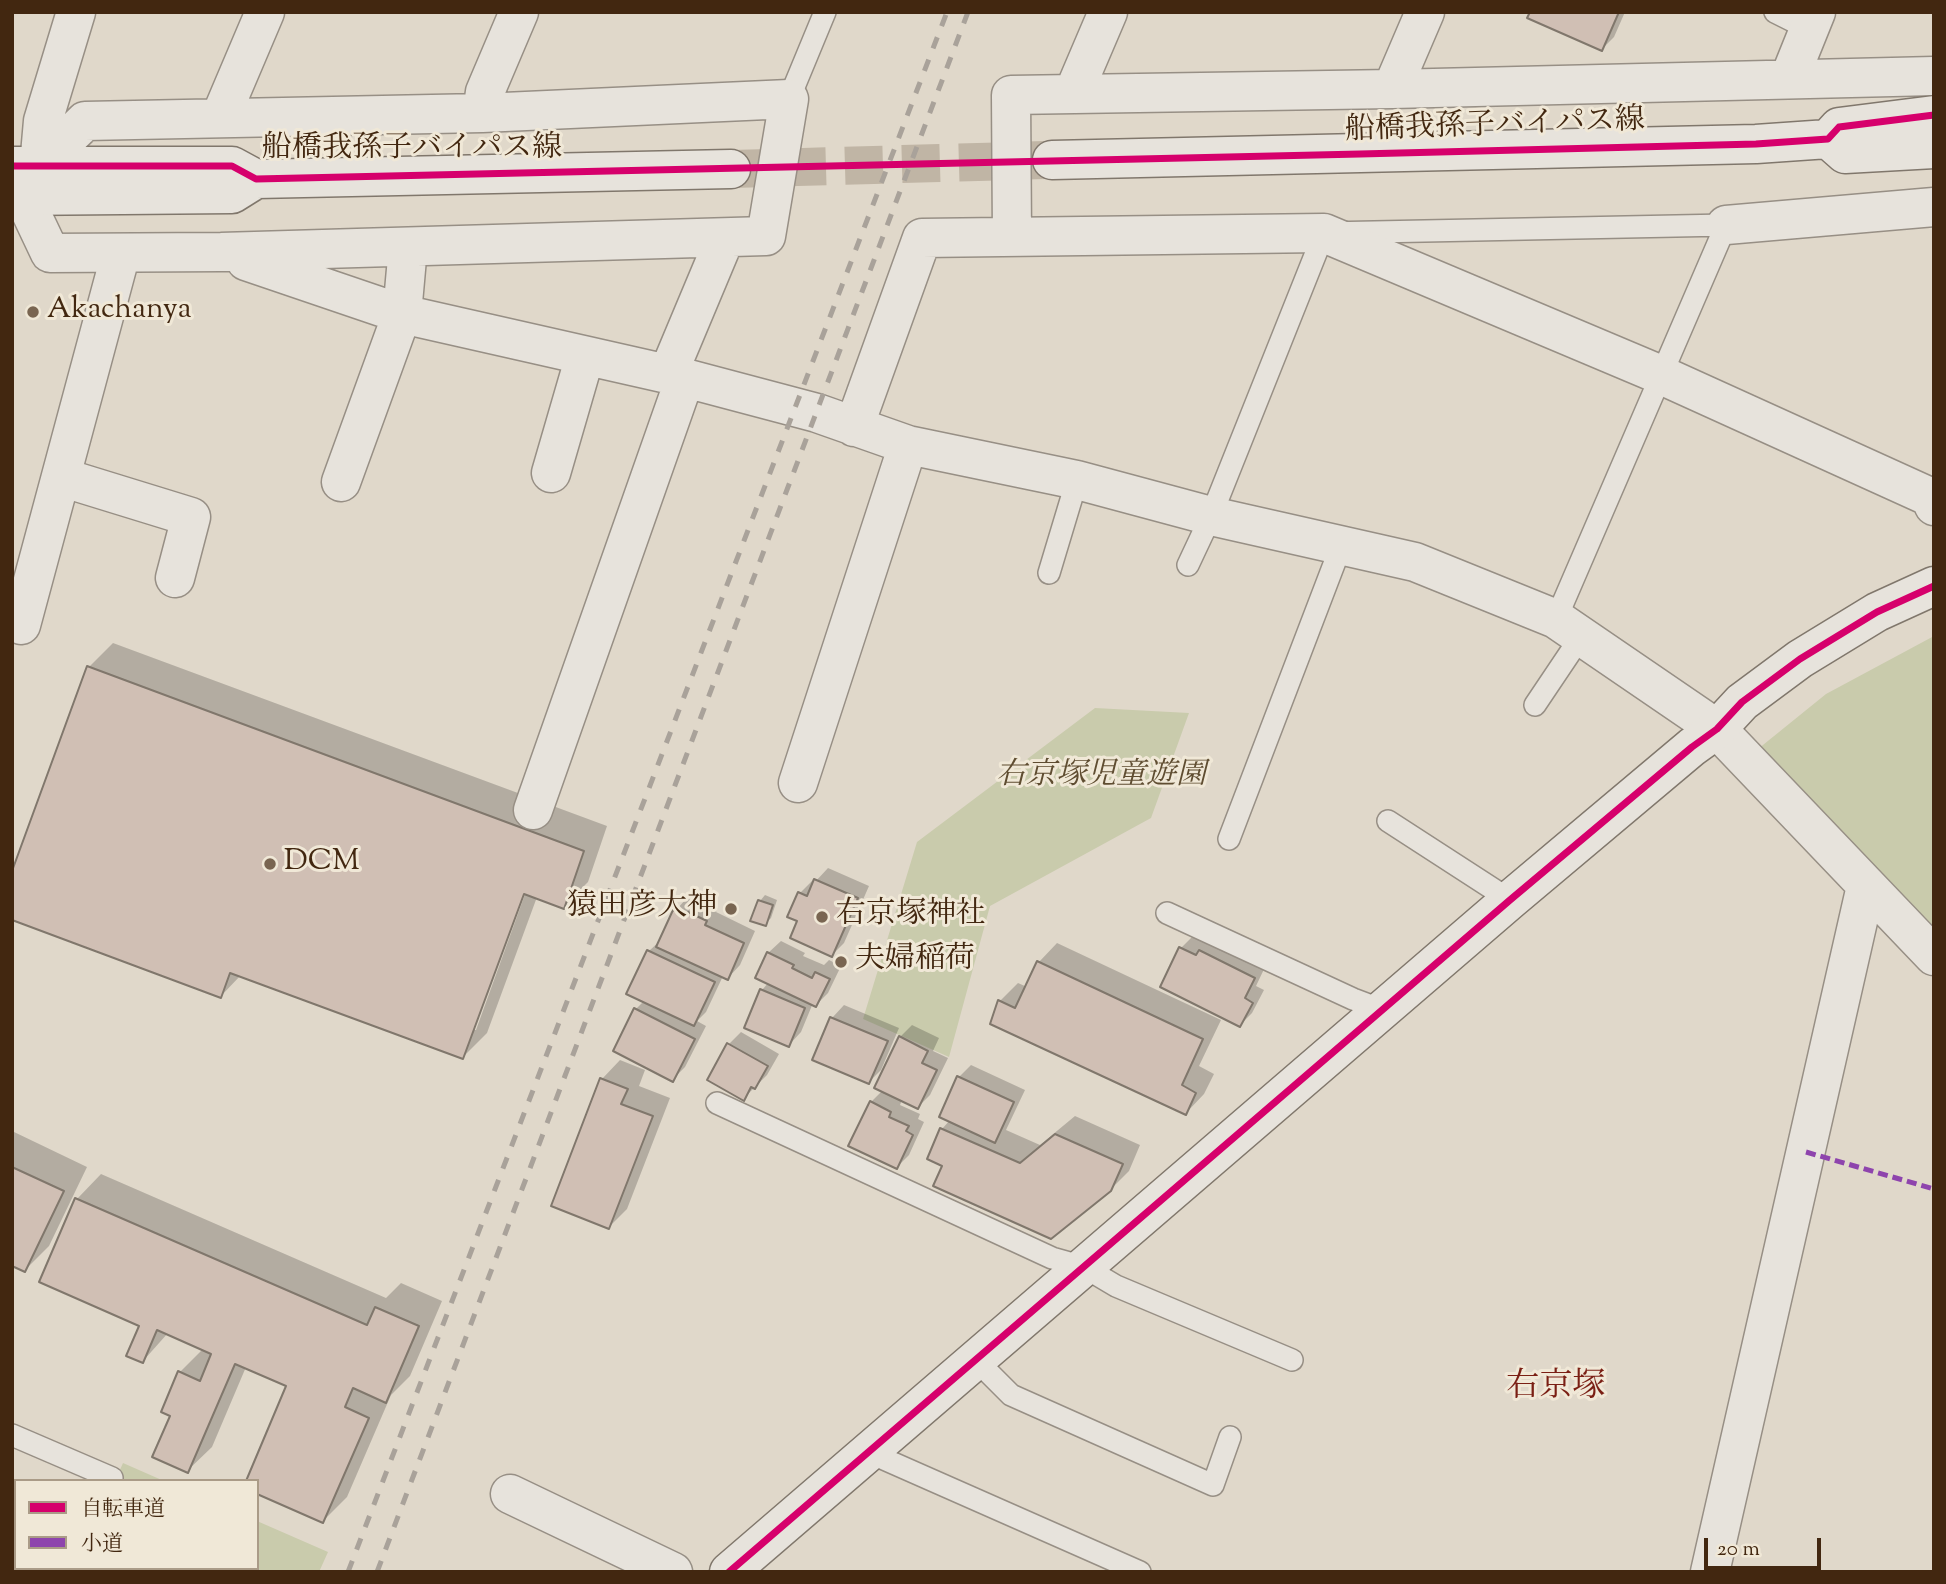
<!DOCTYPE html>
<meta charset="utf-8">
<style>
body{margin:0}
#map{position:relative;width:1946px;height:1584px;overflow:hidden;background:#e0d8ca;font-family:"Sorts Mill Goudy","Noto Serif JP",serif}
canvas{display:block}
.frame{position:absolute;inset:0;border:14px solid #422710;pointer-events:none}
.legend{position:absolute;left:14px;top:1479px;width:245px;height:91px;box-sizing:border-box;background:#f0e8d7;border:2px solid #aa9b87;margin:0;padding:9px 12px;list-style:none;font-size:21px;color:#422710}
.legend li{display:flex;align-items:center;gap:14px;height:35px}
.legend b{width:35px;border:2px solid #aa9b87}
.scale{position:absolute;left:1704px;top:1538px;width:117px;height:32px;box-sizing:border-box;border:4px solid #422710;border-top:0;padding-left:9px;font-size:21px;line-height:24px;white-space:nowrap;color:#422710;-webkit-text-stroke:5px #f0e8d7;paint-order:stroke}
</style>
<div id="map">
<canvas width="1946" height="1584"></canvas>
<div class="frame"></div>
<ul class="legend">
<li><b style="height:9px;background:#d6006c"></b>自転車道</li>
<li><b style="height:9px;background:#8e44ad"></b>小道</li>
</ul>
<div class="scale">20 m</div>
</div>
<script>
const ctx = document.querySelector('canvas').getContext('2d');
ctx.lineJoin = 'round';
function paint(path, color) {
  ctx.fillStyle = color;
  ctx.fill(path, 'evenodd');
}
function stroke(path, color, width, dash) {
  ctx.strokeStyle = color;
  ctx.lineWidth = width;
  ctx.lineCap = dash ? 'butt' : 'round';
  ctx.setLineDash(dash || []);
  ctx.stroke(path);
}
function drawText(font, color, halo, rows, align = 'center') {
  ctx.font = font + ' "Sorts Mill Goudy","Noto Serif JP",serif';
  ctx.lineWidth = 6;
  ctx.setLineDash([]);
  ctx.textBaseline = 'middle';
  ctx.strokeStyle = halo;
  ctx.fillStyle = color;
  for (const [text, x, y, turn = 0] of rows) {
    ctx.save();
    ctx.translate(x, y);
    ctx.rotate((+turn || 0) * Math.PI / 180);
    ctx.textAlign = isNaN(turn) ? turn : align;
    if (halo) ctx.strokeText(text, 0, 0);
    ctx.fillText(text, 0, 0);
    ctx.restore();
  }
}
paint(new Path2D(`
 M 1934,636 L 1934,945 L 1758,749 L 1826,694 Z
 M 1095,708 L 1189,713 L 1151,818 L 990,906 L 949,1057 L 863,1019 L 917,842 Z
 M 123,1463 L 164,1481 L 115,1481 Z
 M 257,1521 L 328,1552 L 319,1572 L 242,1572 L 234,1568 L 257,1568 Z`), '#c9cbac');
paint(new Path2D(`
 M 1532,12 L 1625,12 L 1614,37 L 1602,49 Z
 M 113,643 L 607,826 L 588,882 L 563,907 L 537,897 L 487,1033 L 463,1057 L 241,975 L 221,996 L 89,667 ZM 525,885 L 528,886 L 476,1030 L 472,1030 Z
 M 828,868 L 869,886 L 844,943 L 832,955 L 800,920 L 800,893 L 812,881 L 815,882 Z
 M 765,895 L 777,900 L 771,918 L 765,924 L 760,901 Z
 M 687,898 L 699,904 L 702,901 L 718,908 L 716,912 L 755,931 L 740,965 L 728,978 L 723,976 L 706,1012 L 697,1021 L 706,1026 L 685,1067 L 672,1080 L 636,1009 L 644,1001 L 649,951 L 662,939 L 675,911 Z
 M 1193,936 L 1266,965 L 1256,986 L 1264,990 L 1252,1013 L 1240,1025 L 1181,948 Z
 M 781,941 L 805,953 L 803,956 L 824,965 L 829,960 L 841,966 L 828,993 L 816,1005 L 813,1003 L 801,1032 L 789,1045 L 746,1027 L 762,990 L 769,982 L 768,953 Z
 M 1057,943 L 1221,1020 L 1199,1066 L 1214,1074 L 1204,1094 L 1186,1113 L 1000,1001 L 1018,983 L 1027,987 L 1039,962 Z
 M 844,1005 L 899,1028 L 881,1070 L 869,1082 L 814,1059 L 832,1018 Z
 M 912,1025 L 939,1038 L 933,1051 L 948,1058 L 930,1095 L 918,1107 L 902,1100 L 900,1105 L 920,1114 L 918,1119 L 924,1122 L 909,1155 L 897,1167 L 871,1102 L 883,1090 L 900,1037 Z
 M 741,1032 L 779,1054 L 767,1075 L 743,1099 L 728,1045 Z
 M 620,1060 L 645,1070 L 639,1086 L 670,1098 L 627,1209 L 609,1227 L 602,1079 Z
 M 971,1065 L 1025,1090 L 1006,1130 L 1040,1145 L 1075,1116 L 1140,1145 L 1129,1171 L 1110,1190 L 945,1166 L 929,1158 L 942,1129 L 950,1120 L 959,1077 Z
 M 12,1131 L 87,1167 L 49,1246 L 25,1270 L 12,1264 Z
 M 101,1174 L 386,1298 L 401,1283 L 442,1301 L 410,1376 L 391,1395 L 347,1497 L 323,1521 L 289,1386 L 246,1367 L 212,1447 L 187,1471 L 172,1415 L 180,1372 L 203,1349 L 168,1333 L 143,1361 L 141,1325 L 41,1281 L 77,1199 Z`), '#0003');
const building = new Path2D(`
 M 1530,12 L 1619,12 L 1602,51 L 1527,18 Z
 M 87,666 L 584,851 L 564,909 L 524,894 L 463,1059 L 230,973 L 221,998 L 12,920 L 12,871 Z
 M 814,879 L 858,898 L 832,957 L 790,938 L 797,921 L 787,917 L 798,892 L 807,896 Z
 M 758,900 L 773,905 L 766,926 L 750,921 Z
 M 673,910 L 686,915 L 688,912 L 707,921 L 705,925 L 744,943 L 728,980 L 656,947 Z
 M 1179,947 L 1196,955 L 1199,950 L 1255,978 L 1245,998 L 1253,1003 L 1240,1027 L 1160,987 Z
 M 647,950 L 715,982 L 694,1026 L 626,994 Z
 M 767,952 L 794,965 L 792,968 L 812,978 L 815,972 L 830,979 L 816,1007 L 755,978 Z
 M 1037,961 L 1203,1039 L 1182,1085 L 1196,1093 L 1186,1115 L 990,1024 L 998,1000 L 1015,1008 Z
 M 760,989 L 805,1008 L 789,1047 L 744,1028 Z
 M 634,1008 L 695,1039 L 673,1082 L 613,1051 Z
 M 830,1017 L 888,1041 L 869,1084 L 812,1060 Z
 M 899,1036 L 928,1051 L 922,1063 L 937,1070 L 918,1109 L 874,1088 Z
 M 727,1043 L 768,1066 L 755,1089 L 751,1087 L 744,1101 L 707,1080 Z
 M 957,1076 L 1014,1102 L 995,1143 L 939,1117 Z
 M 600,1078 L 628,1089 L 621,1104 L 653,1116 L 609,1229 L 551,1206 Z
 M 870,1101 L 891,1112 L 889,1117 L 909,1126 L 906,1131 L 913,1135 L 897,1169 L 848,1146 Z
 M 940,1128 L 1020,1163 L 1055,1134 L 1123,1164 L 1111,1191 L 1051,1239 L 933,1186 L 942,1166 L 927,1159 Z
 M 12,1167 L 64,1191 L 25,1272 L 12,1266 Z
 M 75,1198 L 367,1325 L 375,1307 L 419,1326 L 386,1403 L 353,1388 L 345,1407 L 369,1418 L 323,1523 L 257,1494 L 257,1481 L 246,1481 L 286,1386 L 235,1364 L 188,1473 L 152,1457 L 170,1416 L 161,1412 L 178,1371 L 200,1381 L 211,1354 L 157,1330 L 143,1363 L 126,1356 L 139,1326 L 39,1282 Z`);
paint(building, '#d0bfb4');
stroke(building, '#80776c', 2);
stroke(new Path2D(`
 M 731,169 L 1046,160`), '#c0b5a5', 38, [38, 19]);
const lane = new Path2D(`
 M 1775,12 L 1809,29
 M 789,99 L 825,12
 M 1188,565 L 1211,516 L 1324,233 L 1726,225 L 1556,619
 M 1049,573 L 1077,480
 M 1535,705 L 1582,635
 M 1388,821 L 1510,900
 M 1229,839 L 1341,546
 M 1167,913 L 1353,999 L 1382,1010
 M 717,1103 L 1052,1258 L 1084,1267 L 1116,1286 L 1292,1360
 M 976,1360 L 1011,1395 L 1213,1485 L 1230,1437
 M 12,1435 L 112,1478
 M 868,1452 L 1140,1572`);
const street = new Path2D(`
 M 1789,79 L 1816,12
 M 1392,89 L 1425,12
 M 1073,94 L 1108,12
 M 482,113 L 485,92 L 519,12
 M 220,118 L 265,12
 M 39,166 L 43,121 L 76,12
 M 23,196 L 50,253 L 221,252 L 766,236 L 789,99 L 482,113 L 85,121 L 39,166
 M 1726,225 L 1934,207
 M 1012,237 L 1011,95 L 1392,89 L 1934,76
 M 246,261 L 402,314 L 685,378 L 817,413 L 908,445
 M 668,374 L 725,238
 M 854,427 L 922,238 L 1324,233 L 1661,375 L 1930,497 L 1934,506
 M 551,473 L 585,356
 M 61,477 L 191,517 L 175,578
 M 341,482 L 402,314 L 408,247
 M 21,625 L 121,253
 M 798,783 L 908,445 L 1077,480 L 1211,516 L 1415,562 L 1556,619 L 1717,729 L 1934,956
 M 533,810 L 685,378
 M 510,1494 L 673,1572
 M 1710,1572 L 1866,886`);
const secondary = new Path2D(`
 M 1828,139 L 1845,154 L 1934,149
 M 1052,160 L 1756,144 L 1828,139 L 1839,127 L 1934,115
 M 12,166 L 232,166 L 256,179 L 731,169
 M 12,196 L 232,194 L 256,179
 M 729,1572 L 1510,900 L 1692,747 L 1717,729 L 1742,702 L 1800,659 L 1877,612 L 1934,586`);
stroke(lane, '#978f85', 24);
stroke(street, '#978f85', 41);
stroke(secondary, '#80776c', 41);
stroke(lane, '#e7e3dc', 21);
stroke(street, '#e7e3dc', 38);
stroke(secondary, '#e7e3dc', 38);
stroke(new Path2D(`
 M 348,1572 L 947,12
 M 377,1572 L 968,12`), '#a9a29a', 5, [12, 12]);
stroke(new Path2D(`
 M 1806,1152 L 1934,1189`), '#8e44ad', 5, [10, 5]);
stroke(new Path2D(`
 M 12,166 L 232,166 L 256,179 L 1360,154 L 1756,144 L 1828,139 L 1839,127 L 1934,115
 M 729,1572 L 1510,900 L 1692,747 L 1717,729 L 1742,702 L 1800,659 L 1877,612 L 1934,586`), '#d6006c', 7);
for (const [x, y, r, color] of [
 [33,312,7,"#796551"],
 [270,864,7,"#796551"],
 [731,909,7,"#796551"],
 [822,917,7,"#796551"],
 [841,962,7,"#796551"]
]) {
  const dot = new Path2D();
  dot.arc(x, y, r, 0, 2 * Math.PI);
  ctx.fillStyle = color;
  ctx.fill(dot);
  stroke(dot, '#f0e8d7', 2.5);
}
drawText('30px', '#422710', '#f0e8d7', [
 ["船橋我孫子バイパス線",1495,128,-2],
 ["船橋我孫子バイパス線",412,151]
]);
drawText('30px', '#422710', '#f0e8d7', [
 ["Akachanya",47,312],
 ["DCM",284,864],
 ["猿田彦大神",717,909,"right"],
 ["右京塚神社",836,917],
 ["夫婦稲荷",855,962]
], 'left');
drawText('italic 30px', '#5f4d31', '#f0e8d7', [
 ["右京塚児童遊園",1101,778]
]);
drawText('33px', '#7a1f14', '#f0e8d7', [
 ["右京塚",1556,1389]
]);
</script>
